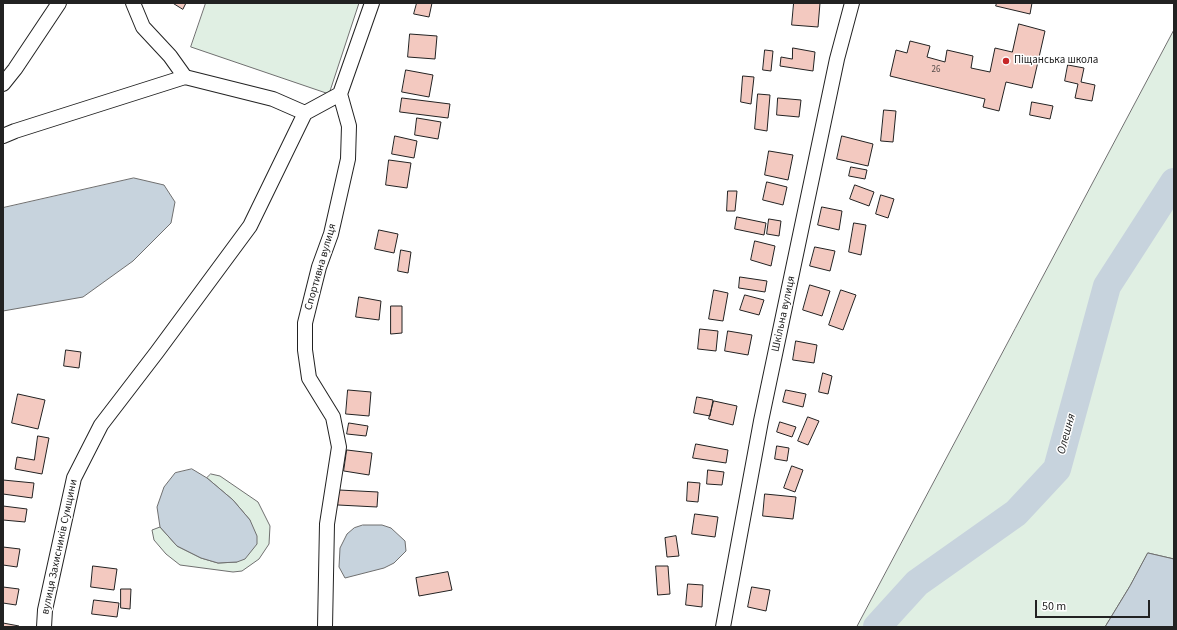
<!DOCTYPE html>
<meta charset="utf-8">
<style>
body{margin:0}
#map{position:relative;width:1177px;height:630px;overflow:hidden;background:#fff;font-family:"Source Sans 3",sans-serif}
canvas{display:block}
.frame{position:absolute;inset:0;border:4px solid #222;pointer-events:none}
.scale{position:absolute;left:1035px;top:600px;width:115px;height:18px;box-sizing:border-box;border:2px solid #222;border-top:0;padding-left:5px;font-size:12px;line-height:14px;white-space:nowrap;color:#222;-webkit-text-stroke:3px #fff;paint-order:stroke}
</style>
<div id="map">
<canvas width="1177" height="630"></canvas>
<div class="frame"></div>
<div class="scale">50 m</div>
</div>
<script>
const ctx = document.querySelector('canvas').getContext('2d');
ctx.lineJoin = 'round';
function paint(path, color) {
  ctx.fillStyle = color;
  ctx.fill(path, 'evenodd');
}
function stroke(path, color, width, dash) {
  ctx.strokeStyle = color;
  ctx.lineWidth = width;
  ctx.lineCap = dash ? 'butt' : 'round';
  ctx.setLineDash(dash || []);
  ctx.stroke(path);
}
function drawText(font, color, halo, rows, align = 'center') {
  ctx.font = font + ' "Source Sans 3",sans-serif';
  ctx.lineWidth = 3;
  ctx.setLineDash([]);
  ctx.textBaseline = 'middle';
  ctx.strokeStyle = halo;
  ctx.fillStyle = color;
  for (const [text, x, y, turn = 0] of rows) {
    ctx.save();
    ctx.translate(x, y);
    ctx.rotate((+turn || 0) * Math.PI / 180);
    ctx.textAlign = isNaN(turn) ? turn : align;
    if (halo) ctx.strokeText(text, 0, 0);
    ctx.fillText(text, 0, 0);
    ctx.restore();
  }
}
const green = new Path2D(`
 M 206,3 L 359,3 L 329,94 L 191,47 Z
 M 1174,30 L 1174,559 L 1148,553 L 1130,586 L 1105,627 L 857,627 Z
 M 211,474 L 220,476 L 258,502 L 270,526 L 269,544 L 259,559 L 242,571 L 233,572 L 180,565 L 166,554 L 154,540 L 152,530 L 160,527 L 177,546 L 201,558 L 218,563 L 237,562 L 250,520 L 233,500 L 207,478 Z`);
paint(green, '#e0efe3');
stroke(green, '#6f6f6f', 1);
const water = new Path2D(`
 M 134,178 L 164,185 L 175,202 L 171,223 L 133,261 L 83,297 L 3,311 L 3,208 Z
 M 192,469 L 207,478 L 233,500 L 250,520 L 257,536 L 257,544 L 245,559 L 237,562 L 218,563 L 201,558 L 177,546 L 160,527 L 157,507 L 164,487 L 175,473 Z
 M 363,525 L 382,525 L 391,528 L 405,541 L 406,551 L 394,563 L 384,568 L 345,578 L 339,567 L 340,548 L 347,534 L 354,528 Z
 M 1148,553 L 1174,559 L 1174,627 L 1105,627 L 1130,586 Z`);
paint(water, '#c7d3dd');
stroke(water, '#6f6f6f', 1);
stroke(new Path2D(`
 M 877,627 L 917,583 L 1016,513 L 1057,469 L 1107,286 L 1174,182`), '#c7d3dd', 28);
const building = new Path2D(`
 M 173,3 L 186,3 L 183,9 Z
 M 417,3 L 432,3 L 429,17 L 414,14 Z
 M 794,3 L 820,3 L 818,27 L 792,25 Z
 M 997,3 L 1032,3 L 1030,14 L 996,6 Z
 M 1019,24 L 1045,31 L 1032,88 L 1006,82 L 999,111 L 983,107 L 985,99 L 890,76 L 896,50 L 907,53 L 910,41 L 930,46 L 927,57 L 945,62 L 947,50 L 973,56 L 971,68 L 990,72 L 995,48 L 1012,52 Z
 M 410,34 L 437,36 L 435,59 L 408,57 Z
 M 793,48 L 815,52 L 813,71 L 780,66 L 781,57 L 792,59 Z
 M 765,50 L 773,51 L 771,71 L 763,70 Z
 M 1068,65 L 1084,68 L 1081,82 L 1095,85 L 1092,101 L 1075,98 L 1078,84 L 1065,81 Z
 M 406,70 L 433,75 L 429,97 L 402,92 Z
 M 743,76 L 754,77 L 751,104 L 741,102 Z
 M 758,94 L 770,95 L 767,131 L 755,129 Z
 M 402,98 L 450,104 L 448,118 L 400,112 Z
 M 778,98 L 801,100 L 799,117 L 777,115 Z
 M 1032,102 L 1053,106 L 1050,119 L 1030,115 Z
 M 884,110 L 896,111 L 893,142 L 881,141 Z
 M 417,118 L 441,122 L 438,139 L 415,135 Z
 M 395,136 L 417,141 L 414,158 L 392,154 Z
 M 842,136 L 873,144 L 868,166 L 837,159 Z
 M 769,151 L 793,155 L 788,180 L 765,175 Z
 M 389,160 L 411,163 L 407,188 L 386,185 Z
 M 851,167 L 867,170 L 865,179 L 849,176 Z
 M 767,182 L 787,187 L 783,205 L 763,200 Z
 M 855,185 L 874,192 L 869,206 L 850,199 Z
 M 728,191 L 737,191 L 735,211 L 727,211 Z
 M 881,195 L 894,199 L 888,218 L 876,214 Z
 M 822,207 L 842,211 L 839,230 L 818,225 Z
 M 737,217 L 766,223 L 764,235 L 735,229 Z
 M 769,219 L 781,221 L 779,236 L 767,234 Z
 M 854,223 L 866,225 L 861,255 L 849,252 Z
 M 379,230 L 398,234 L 394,253 L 375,249 Z
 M 755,241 L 775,246 L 771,266 L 751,260 Z
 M 815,247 L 835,251 L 830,271 L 810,266 Z
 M 401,250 L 411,252 L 408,273 L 398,271 Z
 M 740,277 L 767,281 L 765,292 L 739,288 Z
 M 810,285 L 830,291 L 822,316 L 803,310 Z
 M 714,290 L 728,293 L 723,321 L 709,319 Z
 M 841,290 L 856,295 L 843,330 L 829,325 Z
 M 745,295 L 764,300 L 759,315 L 740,310 Z
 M 359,297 L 381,301 L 379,320 L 356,317 Z
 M 391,306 L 402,306 L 402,333 L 391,334 Z
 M 700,329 L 718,331 L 716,351 L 698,349 Z
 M 728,331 L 752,335 L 748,355 L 725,351 Z
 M 796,341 L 817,345 L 814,363 L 793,360 Z
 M 66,350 L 81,352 L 79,368 L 64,366 Z
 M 823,373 L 832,376 L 828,394 L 819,392 Z
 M 348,390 L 371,392 L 369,416 L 346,414 Z
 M 786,390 L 806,394 L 803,407 L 783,402 Z
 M 18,394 L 45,400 L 38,429 L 12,423 Z
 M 697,397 L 713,400 L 710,416 L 694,413 Z
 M 714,401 L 737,406 L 733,425 L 709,419 Z
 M 808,417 L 819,421 L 808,445 L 798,441 Z
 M 780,422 L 796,427 L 792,437 L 777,432 Z
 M 349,423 L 368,426 L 366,436 L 347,434 Z
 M 38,436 L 49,438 L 42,474 L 15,469 L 17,457 L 34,460 Z
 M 696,444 L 728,450 L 726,463 L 693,458 Z
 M 777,446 L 789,448 L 787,461 L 775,459 Z
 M 347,450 L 372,453 L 369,475 L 344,471 Z
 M 792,466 L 803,470 L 795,492 L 784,488 Z
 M 708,470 L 724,472 L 722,485 L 707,484 Z
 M 3,480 L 34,483 L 32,498 L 3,494 Z
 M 688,482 L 700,483 L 698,502 L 687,501 Z
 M 339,490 L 378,492 L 377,507 L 338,505 Z
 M 765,494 L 796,497 L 793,519 L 763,516 Z
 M 3,506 L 27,509 L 25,522 L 3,520 Z
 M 695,514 L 718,517 L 715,537 L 692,534 Z
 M 676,536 L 679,556 L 667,557 L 665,538 Z
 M 3,547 L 20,549 L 17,567 L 3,565 Z
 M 93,566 L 117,569 L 114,590 L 91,587 Z
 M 656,566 L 668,566 L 670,594 L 658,595 Z
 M 448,572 L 452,590 L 419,596 L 416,578 Z
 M 688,584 L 703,585 L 702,607 L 686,605 Z
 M 3,587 L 19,589 L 16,605 L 3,603 Z
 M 752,587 L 770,590 L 766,611 L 748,607 Z
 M 121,589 L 131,589 L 130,609 L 121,608 Z
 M 94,600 L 119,603 L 117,617 L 92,614 Z
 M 3,623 L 19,626 L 19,627 L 3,627 Z`);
paint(building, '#f3c9c0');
stroke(building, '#222', 1);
const street = new Path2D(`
 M 133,3 L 143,27 L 170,56 L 185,77
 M 3,84 L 15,69 L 59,3
 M 3,136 L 15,131 L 185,77 L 273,99 L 305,113
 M 44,627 L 45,610 L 74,478 L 101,425 L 157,352 L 250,226 L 305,113 L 340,94
 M 325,627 L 327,524 L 339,447 L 333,417 L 309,378 L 305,350 L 305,323 L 319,267 L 331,234 L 348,159 L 349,126 L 340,94 L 372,3
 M 723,627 L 761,421 L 837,59 L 852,3`);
stroke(street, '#222', 16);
stroke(street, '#fff', 14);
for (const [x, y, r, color] of [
 [1006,61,4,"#c62828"]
]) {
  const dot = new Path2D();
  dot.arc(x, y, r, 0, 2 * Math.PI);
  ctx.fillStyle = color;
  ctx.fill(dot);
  stroke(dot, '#fff', 1.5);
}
drawText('9px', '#564c4a', null, [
 ["26",936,70]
]);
drawText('11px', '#222', '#fff', [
 ["Піщанська школа",1014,61]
], 'left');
drawText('11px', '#222', '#fff', [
 ["Спортивна вулиця",321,267,-74],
 ["Шкільна вулиця",784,314,-78],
 ["вулиця Захисників Сумщини",60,547,-78]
]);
drawText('italic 12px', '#222', '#fff', [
 ["Олешня",1067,434,-75]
]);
</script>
